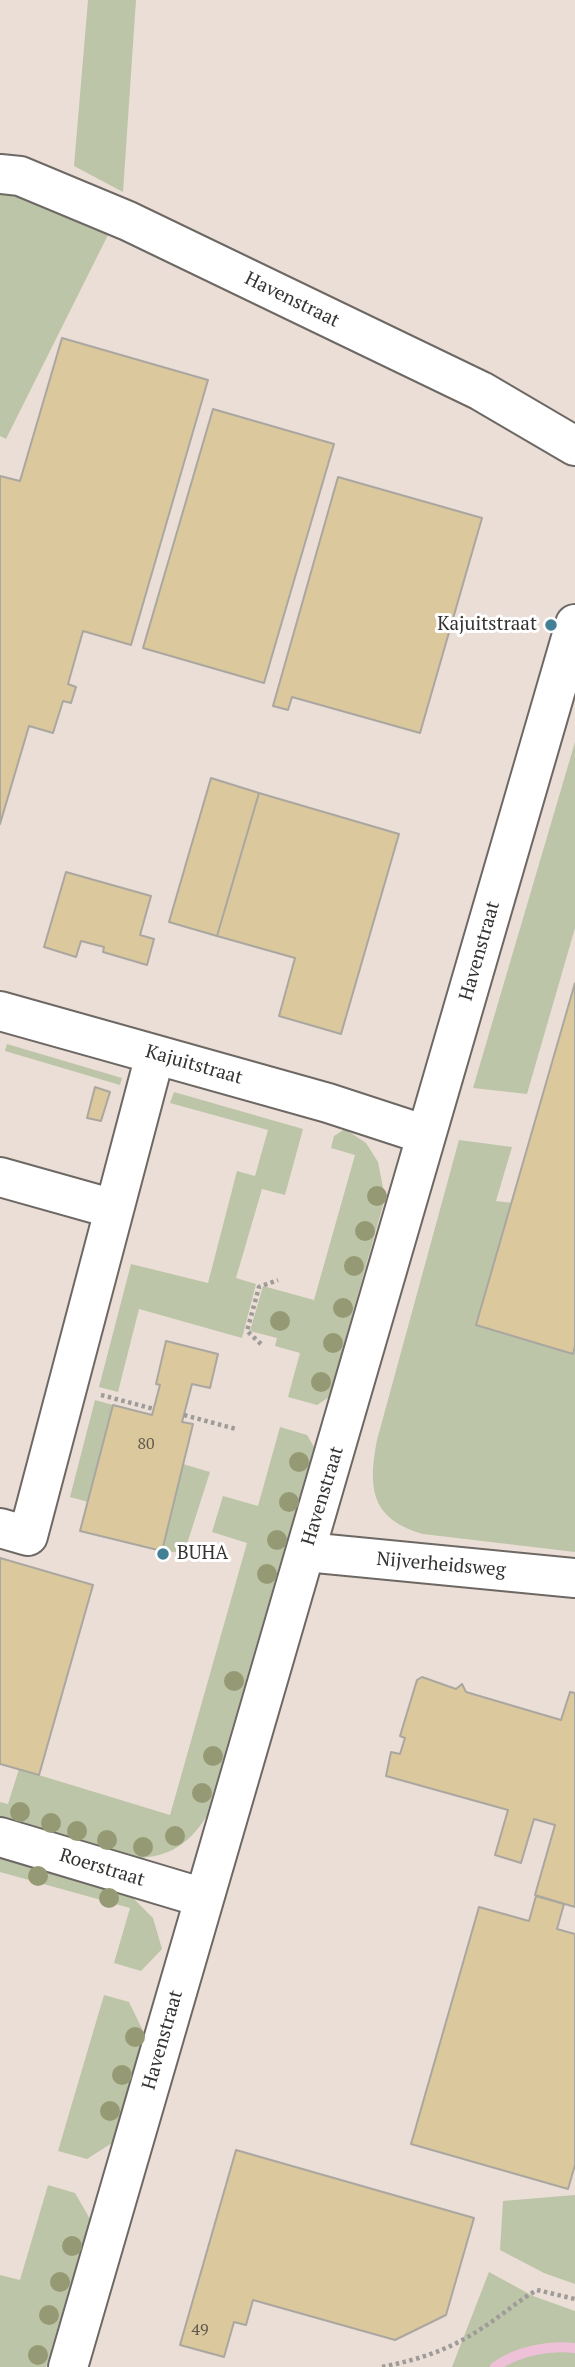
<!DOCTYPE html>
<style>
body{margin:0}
canvas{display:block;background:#f0eae6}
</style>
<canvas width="575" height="2367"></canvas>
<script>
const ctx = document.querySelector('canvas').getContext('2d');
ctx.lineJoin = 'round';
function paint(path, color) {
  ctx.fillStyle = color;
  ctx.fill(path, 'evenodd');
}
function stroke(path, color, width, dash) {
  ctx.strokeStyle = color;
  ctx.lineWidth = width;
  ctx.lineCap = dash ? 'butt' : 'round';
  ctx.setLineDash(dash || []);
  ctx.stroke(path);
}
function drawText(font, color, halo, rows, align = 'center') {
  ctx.font = font + ' "PT Serif",serif';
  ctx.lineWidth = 6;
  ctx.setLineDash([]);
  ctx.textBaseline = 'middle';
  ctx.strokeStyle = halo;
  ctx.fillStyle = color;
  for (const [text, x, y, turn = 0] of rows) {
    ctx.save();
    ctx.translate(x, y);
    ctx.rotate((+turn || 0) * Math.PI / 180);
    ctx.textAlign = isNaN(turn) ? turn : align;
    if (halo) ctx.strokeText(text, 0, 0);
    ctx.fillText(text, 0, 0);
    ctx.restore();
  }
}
paint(new Path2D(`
 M 0,0 L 575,0 L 575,2367 L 0,2367 Z`), '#ebded6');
paint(new Path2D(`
 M 88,0 L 136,0 L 123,192 L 74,166 Z
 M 0,179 L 108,235 L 6,439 L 0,436 Z
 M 575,742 L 575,928 L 527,1094 L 473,1088 Z
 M 7,1044 L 122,1078 L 120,1085 L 5,1051 Z
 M 174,1092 L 303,1129 L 285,1195 L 262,1189 L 236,1278 L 256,1284 L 242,1338 L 139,1309 L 118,1392 L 99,1387 L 131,1264 L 208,1283 L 237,1171 L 255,1176 L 268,1130 L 170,1103 Z
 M 345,1129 L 366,1143 L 378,1162 L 385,1198 L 329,1397 L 317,1405 L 288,1397 L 300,1353 L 275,1346 L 277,1338 L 250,1331 L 263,1286 L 314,1300 L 355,1155 L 331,1148 L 334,1136 Z
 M 459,1140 L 512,1147 L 496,1201 L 575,1210 L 575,1552 L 423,1534 C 370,1519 368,1487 377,1440 Z
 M 95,1400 L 113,1405 L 88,1502 L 70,1497 Z
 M 280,1427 L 307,1435 L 314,1447 L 206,1817 C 189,1844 169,1857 137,1858 L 0,1818 L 0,1802 L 8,1804 L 19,1769 L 170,1815 L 247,1543 L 212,1532 L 223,1496 L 258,1506 Z
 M 183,1464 L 210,1472 L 186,1547 L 176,1552 L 162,1551 Z
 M 0,1856 L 131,1896 L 153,1918 L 162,1949 L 141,1971 L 114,1963 L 130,1908 L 0,1872 Z
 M 104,1995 L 129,2002 L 144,2033 L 112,2143 L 87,2159 L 58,2151 Z
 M 48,2185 L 75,2193 L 90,2219 L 46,2367 L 0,2367 L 0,2275 L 20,2280 Z
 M 575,2195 L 575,2284 L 544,2273 L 500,2250 L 503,2201 Z
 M 489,2272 L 533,2296 L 575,2311 L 575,2367 L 452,2367 Z`), '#bcc5a7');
stroke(new Path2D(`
 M 495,2367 C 517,2351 549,2345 575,2348`), '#efc1d9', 10);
const building = new Path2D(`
 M 62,338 L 208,380 L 131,645 L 83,631 L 68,684 L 76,687 L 71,703 L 63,701 L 53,733 L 29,726 L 0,824 L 0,476 L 20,481 Z
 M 213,409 L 334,444 L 264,683 L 143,648 Z
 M 338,477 L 482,518 L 420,733 L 292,697 L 288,710 L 273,706 Z
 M 211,778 L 259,793 L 217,936 L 169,922 Z
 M 259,793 L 399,834 L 341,1034 L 279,1016 L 295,958 L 217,936 Z
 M 66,872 L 151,896 L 140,935 L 154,939 L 147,965 L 103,952 L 104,947 L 81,941 L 76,957 L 44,947 Z
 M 575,983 L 575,1346 L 573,1354 L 476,1325 Z
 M 95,1087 L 110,1092 L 101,1121 L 87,1118 Z
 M 166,1341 L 218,1354 L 210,1388 L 192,1384 L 182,1422 L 193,1424 L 162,1551 L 80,1531 L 113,1405 L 152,1415 L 160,1385 L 156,1384 Z
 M 0,1558 L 93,1585 L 39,1775 L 0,1764 Z
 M 422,1677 L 456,1689 L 462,1684 L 466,1692 L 561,1720 L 570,1692 L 575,1693 L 575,1907 L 535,1895 L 555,1825 L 534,1819 L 521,1863 L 495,1855 L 508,1810 L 386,1776 L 391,1752 L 400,1754 L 405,1738 L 400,1736 L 417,1680 Z
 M 536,1896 L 564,1904 L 557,1929 L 575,1934 L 575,2165 L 568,2189 L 411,2144 L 479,1907 L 529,1921 Z
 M 236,2150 L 474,2218 L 446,2315 L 395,2340 L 253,2300 L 246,2325 L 234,2322 L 224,2357 L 180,2345 Z`);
paint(building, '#dbc89d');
stroke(building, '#aaa7a1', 2);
const minor = new Path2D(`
 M 0,174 L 20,176 L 128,221 L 481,391 L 575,446
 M 0,1011 L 328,1103 L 426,1135
 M 0,1177 L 114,1209
 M 0,1528 L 28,1536 L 155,1055
 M 306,1552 L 575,1578
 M 0,1837 L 204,1898
 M 68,2367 L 575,624`);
stroke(minor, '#6d6864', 42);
stroke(new Path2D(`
 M 261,1344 L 247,1331 L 259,1287 L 278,1280
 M 101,1395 L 154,1409
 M 184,1415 L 236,1429
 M 382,2367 C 417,2360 449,2350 479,2330 C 499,2318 516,2302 537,2290 L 575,2299`), '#9f9b98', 4.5, [3.5, 3.5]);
stroke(minor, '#fff', 38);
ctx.fillStyle = '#969a74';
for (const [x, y] of [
 [377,1196],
 [365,1231],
 [354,1266],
 [343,1308],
 [280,1321],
 [333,1343],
 [321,1382],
 [299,1462],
 [289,1502],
 [277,1540],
 [267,1574],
 [234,1681],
 [213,1756],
 [202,1793],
 [20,1812],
 [51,1823],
 [77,1831],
 [175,1836],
 [107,1840],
 [143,1847],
 [38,1876],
 [109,1898],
 [135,2037],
 [122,2075],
 [110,2111],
 [72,2246],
 [60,2282],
 [49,2315],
 [38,2355]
]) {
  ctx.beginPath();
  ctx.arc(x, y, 10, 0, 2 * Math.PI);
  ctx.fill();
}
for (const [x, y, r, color] of [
 [551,625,7,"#428095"],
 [163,1554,7,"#428095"]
]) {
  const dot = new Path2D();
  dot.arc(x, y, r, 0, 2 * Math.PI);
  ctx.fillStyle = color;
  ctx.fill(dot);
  stroke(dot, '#fff', 2.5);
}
drawText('16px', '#5e584c', null, [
 ["80",146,1444],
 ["49",200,2330]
]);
drawText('19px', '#353331', '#fff', [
 ["Havenstraat",292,300,26],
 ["Havenstraat",480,951,-74],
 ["Kajuitstraat",194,1065,16],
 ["Havenstraat",323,1496,-73],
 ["Nijverheidsweg",441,1565,5],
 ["Roerstraat",102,1868,17],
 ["Havenstraat",163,2040,-74]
]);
drawText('19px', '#353331', '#fff', [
 ["Kajuitstraat",537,625],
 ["BUHA",177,1554,"left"]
], 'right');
</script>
